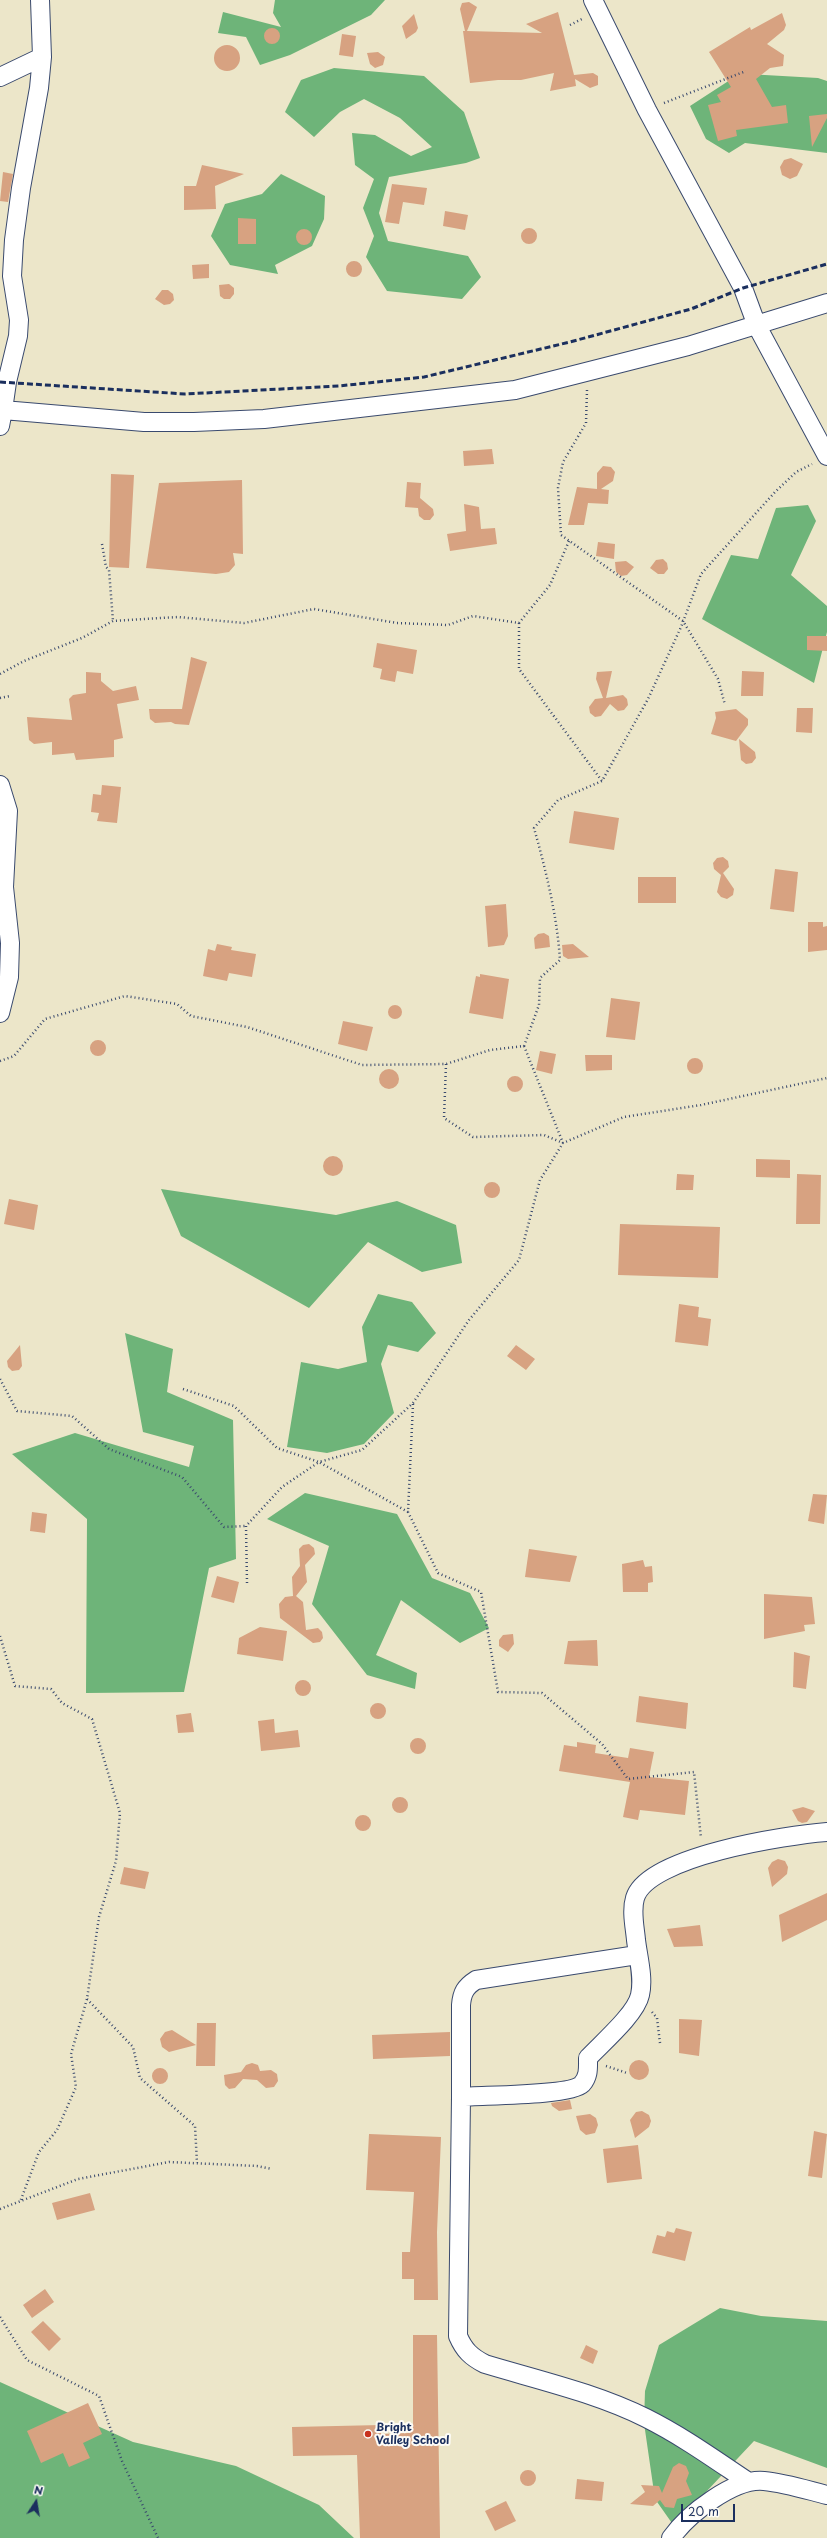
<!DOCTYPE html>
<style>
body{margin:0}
#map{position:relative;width:827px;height:2538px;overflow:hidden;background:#ece6c9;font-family:"Playpen Sans",sans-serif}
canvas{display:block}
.north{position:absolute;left:16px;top:2482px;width:40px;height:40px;-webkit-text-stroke:3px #fdfcf7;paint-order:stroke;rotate:12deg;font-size:11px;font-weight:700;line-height:16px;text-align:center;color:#1b2f5e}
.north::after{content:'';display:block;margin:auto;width:14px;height:18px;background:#1b2f5e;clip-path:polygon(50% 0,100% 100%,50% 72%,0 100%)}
.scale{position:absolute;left:681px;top:2504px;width:54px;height:18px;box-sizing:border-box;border:2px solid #1b2f5e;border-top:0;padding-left:5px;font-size:12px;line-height:14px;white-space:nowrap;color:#1b2f5e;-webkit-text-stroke:3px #fdfcf7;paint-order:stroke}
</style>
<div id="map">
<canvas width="827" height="2538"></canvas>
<div class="north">N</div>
<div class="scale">20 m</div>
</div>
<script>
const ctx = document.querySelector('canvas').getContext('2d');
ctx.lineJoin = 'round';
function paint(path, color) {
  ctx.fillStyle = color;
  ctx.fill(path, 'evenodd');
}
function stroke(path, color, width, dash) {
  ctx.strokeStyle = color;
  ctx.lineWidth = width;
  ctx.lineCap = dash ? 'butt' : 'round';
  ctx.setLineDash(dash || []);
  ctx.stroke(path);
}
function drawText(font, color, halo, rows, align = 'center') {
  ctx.font = font + ' "Playpen Sans",sans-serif';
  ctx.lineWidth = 4;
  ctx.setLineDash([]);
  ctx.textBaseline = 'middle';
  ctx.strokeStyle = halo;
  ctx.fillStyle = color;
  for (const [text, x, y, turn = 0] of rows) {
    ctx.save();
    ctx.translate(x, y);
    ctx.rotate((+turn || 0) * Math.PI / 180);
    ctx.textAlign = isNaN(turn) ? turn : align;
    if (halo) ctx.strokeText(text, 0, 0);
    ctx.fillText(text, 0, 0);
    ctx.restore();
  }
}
paint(new Path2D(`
 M 275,0 L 385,0 L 371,15 L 290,55 L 260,65 L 246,37 L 218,33 L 223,12 L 281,27 L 273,13 Z
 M 334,68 L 424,76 L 464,112 L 480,158 L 466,163 L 389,177 L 379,213 L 388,241 L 468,256 L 481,277 L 462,299 L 387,291 L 366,257 L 374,236 L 363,208 L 374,179 L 355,165 L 352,133 L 375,135 L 411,156 L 432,147 L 400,118 L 364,99 L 340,112 L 314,137 L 285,112 L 301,80 Z
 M 747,74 L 818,78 L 827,81 L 827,153 L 745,143 L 729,153 L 706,139 L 690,106 L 730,80 Z
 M 281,174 L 325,196 L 324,219 L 312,246 L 275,265 L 278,274 L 230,265 L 211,236 L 225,204 L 262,194 Z
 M 808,505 L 816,521 L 791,575 L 827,606 L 827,632 L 814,683 L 702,619 L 731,555 L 758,559 L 776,508 Z
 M 161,1189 L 336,1215 L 397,1201 L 456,1225 L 462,1263 L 422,1272 L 368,1242 L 309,1308 L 181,1236 Z
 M 378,1294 L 412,1302 L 436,1333 L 418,1352 L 388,1345 L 381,1364 L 394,1413 L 364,1444 L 327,1453 L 287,1447 L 301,1362 L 338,1369 L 367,1362 L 362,1327 Z
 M 125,1333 L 173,1349 L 167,1392 L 233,1420 L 236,1559 L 209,1568 L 184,1692 L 86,1693 L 87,1519 L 12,1454 L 75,1433 L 189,1467 L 194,1446 L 143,1432 Z
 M 305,1493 L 397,1514 L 432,1578 L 470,1593 L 489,1628 L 460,1643 L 401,1600 L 376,1655 L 417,1673 L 415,1689 L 367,1675 L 312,1604 L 329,1546 L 267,1519 Z
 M 720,2308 L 761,2316 L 827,2321 L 827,2468 L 754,2441 L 674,2526 L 655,2499 L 644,2423 L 645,2391 L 659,2345 Z
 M 0,2382 L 133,2442 L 236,2466 L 319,2505 L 354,2538 L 0,2538 Z`), '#6eb479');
paint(new Path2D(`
 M 469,2 L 477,7 L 467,31 L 542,33 L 526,24 L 558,12 L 574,75 L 593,73 L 598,76 L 598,85 L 590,88 L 575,79 L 576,86 L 550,91 L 554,73 L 521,80 L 498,80 L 470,83 L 463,31 L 465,31 L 460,9 L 462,3 Z
 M 782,13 L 786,25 L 784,30 L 767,44 L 784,55 L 783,66 L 770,68 L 756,79 L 772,107 L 786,105 L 788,123 L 736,130 L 737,136 L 718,141 L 708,105 L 721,102 L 717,95 L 731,87 L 709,52 L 750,27 L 751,30 Z
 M 414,14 L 418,28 L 416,32 L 406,39 L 402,26 Z
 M264 36a8 8 0 1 1 16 0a8 8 0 1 1-16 0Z
 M 342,34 L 356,36 L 353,57 L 339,55 Z
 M214 58a13 13 0 1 1 26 0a13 13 0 1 1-26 0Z
 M 378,52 L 385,57 L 383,65 L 375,68 L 370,64 L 367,53 Z
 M 827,114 L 827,118 L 812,147 L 809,116 Z
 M 791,158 L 803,164 L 797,176 L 790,179 L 782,175 L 780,167 L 784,160 Z
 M 202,165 L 244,174 L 215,186 L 216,209 L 184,210 L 184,186 L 196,186 Z
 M 3,172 L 13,174 L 8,202 L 0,201 Z
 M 392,184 L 427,188 L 424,205 L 403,202 L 399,224 L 385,222 Z
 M 445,211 L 468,215 L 465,230 L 443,226 Z
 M 238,218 L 256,219 L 256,244 L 238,244 Z
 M521 236a8 8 0 1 1 16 0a8 8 0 1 1-16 0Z
 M296 237a8 8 0 1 1 16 0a8 8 0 1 1-16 0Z
 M346 269a8 8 0 1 1 16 0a8 8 0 1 1-16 0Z
 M 209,264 L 209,278 L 193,279 L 192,265 Z
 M 229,284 L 234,288 L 234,294 L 230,299 L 224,299 L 220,296 L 219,285 Z
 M 162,290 L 168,290 L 173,294 L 174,300 L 170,304 L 164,305 L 155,299 Z
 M 492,449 L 494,464 L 464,466 L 463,451 Z
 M 603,466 L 611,467 L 615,472 L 613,481 L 601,489 L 609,490 L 608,504 L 588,503 L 584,525 L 568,525 L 577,487 L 597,489 L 597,473 Z
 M 111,474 L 134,475 L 129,568 L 109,567 Z
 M 242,480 L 243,554 L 233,553 L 235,565 L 229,572 L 216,574 L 146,568 L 159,483 Z
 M 407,482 L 421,483 L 420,498 L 433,509 L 434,515 L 430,520 L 424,520 L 419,516 L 418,508 L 405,507 Z
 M 464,504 L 479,507 L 481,529 L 495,528 L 497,544 L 450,551 L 447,534 L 466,531 Z
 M 598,542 L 615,544 L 614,559 L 596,556 Z
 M 663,559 L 667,563 L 668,569 L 664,574 L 658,574 L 650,568 L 656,560 Z
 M 626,561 L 634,567 L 627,575 L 621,576 L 616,572 L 615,562 Z
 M 807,636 L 827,636 L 827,651 L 807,650 Z
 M 377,643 L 417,650 L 413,674 L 397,671 L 395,682 L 380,679 L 382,669 L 373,667 Z
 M 191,657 L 207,662 L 189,725 L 175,724 L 171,722 L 155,723 L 150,719 L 149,709 L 182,709 Z
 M 612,671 L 606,698 L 623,695 L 627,699 L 628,705 L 624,710 L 618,711 L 610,704 L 601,716 L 595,717 L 590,713 L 589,707 L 595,699 L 603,698 L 596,679 L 597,672 Z
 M 742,671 L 764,672 L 763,696 L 741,696 Z
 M 86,672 L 101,673 L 101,681 L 113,691 L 136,686 L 139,700 L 117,704 L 123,738 L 114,740 L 114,757 L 76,760 L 74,753 L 52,755 L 52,742 L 34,744 L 29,740 L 27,717 L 72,720 L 69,699 L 73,695 L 86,693 Z
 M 797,708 L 813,708 L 812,733 L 796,732 Z
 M 736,709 L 748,719 L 748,725 L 736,741 L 711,734 L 716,718 L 715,712 Z
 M 739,739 L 755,752 L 756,758 L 752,763 L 746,764 L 741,760 Z
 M 102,785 L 121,787 L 117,823 L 97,821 L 99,813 L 91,812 L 93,794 L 101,795 Z
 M 574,811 L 619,818 L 614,850 L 569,843 Z
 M 723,857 L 728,861 L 729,867 L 723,873 L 734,889 L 733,895 L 727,899 L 721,897 L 717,892 L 721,875 L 714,869 L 713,863 L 717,858 Z
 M 775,869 L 798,872 L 794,912 L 770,909 Z
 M 638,877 L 676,877 L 676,903 L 638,903 Z
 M 506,904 L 508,936 L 504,945 L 488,947 L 485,906 Z
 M 808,922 L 823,922 L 823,927 L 827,926 L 827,950 L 808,952 Z
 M 544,933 L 549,936 L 550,947 L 535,949 L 534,938 L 538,934 Z
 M 217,944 L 232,947 L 231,950 L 256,954 L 252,977 L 229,973 L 227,981 L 203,976 L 208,949 L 215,951 Z
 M 573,944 L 589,957 L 568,959 L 563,956 L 562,945 Z
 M 480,974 L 509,979 L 503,1019 L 469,1013 L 476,976 L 480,977 Z
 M 611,998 L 640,1002 L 635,1040 L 606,1037 Z
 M388 1012a7 7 0 1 1 14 0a7 7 0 1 1-14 0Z
 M 343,1021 L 373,1027 L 367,1051 L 338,1044 Z
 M90 1048a8 8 0 1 1 16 0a8 8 0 1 1-16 0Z
 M 540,1051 L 556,1054 L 552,1074 L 536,1070 Z
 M 585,1055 L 612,1055 L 612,1070 L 586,1071 Z
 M687 1066a8 8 0 1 1 16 0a8 8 0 1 1-16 0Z
 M379 1079a10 10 0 1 1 20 0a10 10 0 1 1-20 0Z
 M507 1084a8 8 0 1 1 16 0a8 8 0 1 1-16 0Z
 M323 1166a10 10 0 1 1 20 0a10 10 0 1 1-20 0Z
 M 756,1159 L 790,1160 L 790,1178 L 756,1177 Z
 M 677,1174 L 694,1175 L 693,1190 L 676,1190 Z
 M 797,1174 L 821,1175 L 820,1224 L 796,1224 Z
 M484 1190a8 8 0 1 1 16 0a8 8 0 1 1-16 0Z
 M 9,1199 L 38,1205 L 34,1230 L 4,1224 Z
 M 620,1224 L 720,1227 L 718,1278 L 618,1275 Z
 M 679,1304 L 699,1307 L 698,1317 L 711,1319 L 708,1346 L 675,1342 Z
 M 20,1345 L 22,1366 L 19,1370 L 12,1371 L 8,1367 L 7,1361 Z
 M 516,1345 L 535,1359 L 526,1370 L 507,1356 Z
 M 813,1494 L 827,1495 L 824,1524 L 808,1521 Z
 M 32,1512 L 47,1514 L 45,1533 L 30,1531 Z
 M 309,1544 L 314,1548 L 315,1554 L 305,1565 L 307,1582 L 296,1596 L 303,1602 L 306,1630 L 318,1628 L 322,1632 L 323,1638 L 320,1642 L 313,1643 L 280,1618 L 279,1604 L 285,1597 L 293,1596 L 292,1577 L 300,1566 L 299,1549 L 303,1545 Z
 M 529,1549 L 577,1556 L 570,1582 L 525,1577 Z
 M 643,1560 L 645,1567 L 652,1566 L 653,1582 L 648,1583 L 648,1592 L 623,1592 L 622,1564 Z
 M 217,1576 L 239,1582 L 234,1603 L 211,1597 Z
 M 764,1594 L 812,1597 L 815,1624 L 804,1625 L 805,1631 L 764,1639 Z
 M 260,1627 L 287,1631 L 283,1661 L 237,1654 L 239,1638 Z
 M 513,1634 L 514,1644 L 508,1652 L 499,1646 L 499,1640 L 503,1635 Z
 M 597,1640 L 598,1666 L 564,1664 L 568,1641 Z
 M 794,1652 L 810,1656 L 806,1689 L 793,1687 Z
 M295 1688a8 8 0 1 1 16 0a8 8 0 1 1-16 0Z
 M 639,1696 L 688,1703 L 686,1729 L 636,1722 Z
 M370 1711a8 8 0 1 1 16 0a8 8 0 1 1-16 0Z
 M 191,1713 L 194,1732 L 178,1733 L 176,1715 Z
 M 274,1719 L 275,1733 L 298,1730 L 300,1747 L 261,1751 L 258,1721 Z
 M410 1746a8 8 0 1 1 16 0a8 8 0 1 1-16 0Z
 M 577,1742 L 596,1745 L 595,1753 L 628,1758 L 630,1748 L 654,1752 L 649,1777 L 689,1781 L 685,1815 L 640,1810 L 638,1820 L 623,1817 L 630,1782 L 559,1771 L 564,1745 L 577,1747 Z
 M392 1805a8 8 0 1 1 16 0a8 8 0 1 1-16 0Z
 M 803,1807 L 815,1811 L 807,1822 L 802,1823 L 798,1821 L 792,1810 Z
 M355 1823a8 8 0 1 1 16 0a8 8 0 1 1-16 0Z
 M 778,1859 L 785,1861 L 788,1867 L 787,1874 L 772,1887 L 768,1868 L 772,1862 Z
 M 124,1867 L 149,1872 L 145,1889 L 120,1884 Z
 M 827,1893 L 827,1920 L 782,1942 L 779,1915 Z
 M 700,1925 L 703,1946 L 674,1947 L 667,1929 Z
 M 679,2019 L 702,2020 L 699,2056 L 679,2053 Z
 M 197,2023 L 216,2023 L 215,2066 L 196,2066 Z
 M 172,2030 L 196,2045 L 169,2052 L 162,2047 L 160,2039 L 165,2032 Z
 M 450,2032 L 450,2056 L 373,2059 L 372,2035 Z
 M629 2070a10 10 0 1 1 20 0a10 10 0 1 1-20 0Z
 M 252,2063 L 258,2065 L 260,2071 L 271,2070 L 277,2074 L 278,2081 L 274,2087 L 266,2088 L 257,2080 L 243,2079 L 235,2088 L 229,2089 L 225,2085 L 224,2075 L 241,2072 L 246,2065 Z
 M152 2076a8 8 0 1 1 16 0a8 8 0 1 1-16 0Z
 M 570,2100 L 572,2109 L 559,2111 L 552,2106 L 551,2103 Z
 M 642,2111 L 649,2115 L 651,2121 L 649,2127 L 635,2138 L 630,2120 L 636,2112 Z
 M 590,2114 L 596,2118 L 598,2125 L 595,2133 L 586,2135 L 580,2130 L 576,2116 Z
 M 814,2131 L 827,2134 L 822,2178 L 808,2176 Z
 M 369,2134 L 441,2137 L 437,2232 L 438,2300 L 414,2300 L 414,2279 L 402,2279 L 402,2252 L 410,2252 L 414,2192 L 366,2190 Z
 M 638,2145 L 642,2179 L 607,2183 L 603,2149 Z
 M 90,2193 L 95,2210 L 57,2220 L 52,2203 Z
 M 676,2228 L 692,2232 L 685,2261 L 652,2253 L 657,2235 L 665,2237 L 667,2231 L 674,2233 Z
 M 45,2289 L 54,2302 L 32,2318 L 23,2305 Z
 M 43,2321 L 61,2339 L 49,2351 L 31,2332 Z
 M 413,2335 L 437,2335 L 440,2538 L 360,2538 L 357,2455 L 293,2456 L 292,2427 L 381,2425 L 381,2434 L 408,2433 L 408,2424 L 413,2424 Z
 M 586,2345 L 598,2351 L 593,2364 L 580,2358 Z
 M 88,2403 L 102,2434 L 83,2443 L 90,2458 L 69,2467 L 63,2453 L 41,2463 L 27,2431 Z
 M 679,2463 L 686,2466 L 689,2473 L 686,2481 L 692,2495 L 677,2499 L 674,2508 L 665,2507 L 660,2500 L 653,2506 L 630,2504 L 645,2492 L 641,2485 L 659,2486 L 662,2493 L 673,2467 Z
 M520 2478a8 8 0 1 1 16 0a8 8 0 1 1-16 0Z
 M 577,2479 L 604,2482 L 602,2501 L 575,2499 Z
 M 506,2501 L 516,2521 L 495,2531 L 485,2511 Z`), '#d7a281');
const minor = new Path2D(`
 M 593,0 L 647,110 L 743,288 L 757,326 L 827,456
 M 0,77 L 42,57
 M 0,410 L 3,410 L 7,382 L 18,336 L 19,320 L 12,276 L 14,240 L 21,188 L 39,88 L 42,57 L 40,0
 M 0,426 L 3,410 L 144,422 L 194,422 L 264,419 L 515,390 L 688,346 L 827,303
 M 0,785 L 8,811 L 4,887 L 10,943 L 9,977 L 0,1013
 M 461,2097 L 461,2005 C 462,1993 465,1987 476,1980 L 637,1955
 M 747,2481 C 714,2459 682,2436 646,2418 C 596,2393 538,2380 485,2364 C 471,2357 464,2350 458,2336 L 461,2097 C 482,2095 570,2096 582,2084 C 589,2076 588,2068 588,2058 C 602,2043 636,2014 640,1995 C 644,1978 638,1957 636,1940 C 635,1928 631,1911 635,1898 C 647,1856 788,1835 827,1832
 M 671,2538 C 688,2514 734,2478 764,2481 C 785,2483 807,2490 827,2495`);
stroke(minor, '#3a4a6e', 20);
stroke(new Path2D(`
 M 570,25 L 582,19
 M 664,103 L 746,71
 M 587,390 L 586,423 L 563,462 L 558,488 L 561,535 L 683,621 L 718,679 L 725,705
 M 102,544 L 106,567 L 109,570 L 113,621
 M 519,623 L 519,669 L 602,781
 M 0,674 L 24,661 L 82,638 L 113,621 L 178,617 L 244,623 L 314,609 L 397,623 L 448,625 L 473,616 L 519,623 L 550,585 L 569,541
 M 0,698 L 10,696
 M 524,1046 L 563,1143
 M 0,1061 L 14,1056 L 45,1019 L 125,996 L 177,1004 L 191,1016 L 247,1027 L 362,1065 L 446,1064 L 490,1050 L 524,1046 L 539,1005 L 540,978 L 560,960 C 557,915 546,871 534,828 L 558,800 L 602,781 L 648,699 L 681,627 L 701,574 L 775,492 L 796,472 L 812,464
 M 446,1064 L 444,1118 L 473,1137 L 544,1135 L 563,1143
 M 0,1379 L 17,1411 L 72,1416 L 109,1449 L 182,1477 L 224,1527 L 246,1526
 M 183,1389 L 234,1406 L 277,1448 L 319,1462 L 362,1450 L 413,1403 L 469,1320 L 519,1260 L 540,1180 L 563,1143 L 624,1117 L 701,1105 L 827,1078
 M 413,1404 L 408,1512 L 438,1573 L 481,1592 L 498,1692 L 542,1693 L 602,1744 L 628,1779 L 694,1772 L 701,1838
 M 247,1583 L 246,1526 L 282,1487 L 319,1462 L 408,1512
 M 0,1636 L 15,1686 L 51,1689 L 62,1703 L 92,1719 L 120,1813 L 116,1861 L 99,1917 L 87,1999 L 71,2054 L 76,2087 L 57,2130 L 39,2152 L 20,2202
 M 87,1999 L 133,2047 L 140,2078 L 195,2126 L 197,2163
 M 652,2012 L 657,2018 L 660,2043
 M 606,2066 L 627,2073
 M 0,2209 L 78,2179 L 169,2162 L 257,2166 L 272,2169
 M 0,2317 L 27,2360 L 99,2396 L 122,2461 L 158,2538`), '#3a4a6e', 2.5, [1, 3]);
stroke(minor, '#fff', 18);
stroke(new Path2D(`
 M 0,382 L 185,394 L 339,386 L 424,377 L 570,342 L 691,309 L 743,288 L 827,264`), '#1b2f5e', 3, [6, 3]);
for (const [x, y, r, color] of [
 [368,2434,4,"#c8321e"]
]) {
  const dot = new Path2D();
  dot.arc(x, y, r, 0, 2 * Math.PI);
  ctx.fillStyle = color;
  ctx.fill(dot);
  stroke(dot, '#fdfcf7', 1.5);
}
drawText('bold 11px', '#1b2f5e', '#fdfcf7', [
 ["Bright",376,2428],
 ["Valley School",376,2441]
], 'left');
</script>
